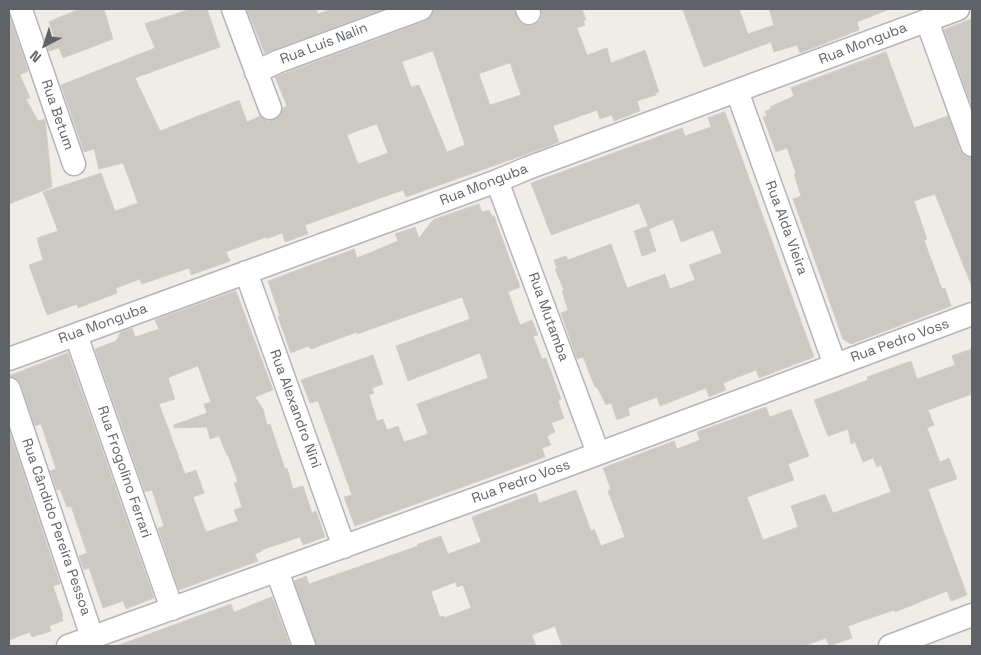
<!DOCTYPE html>
<meta charset="utf-8">
<style>
body{margin:0}
#map{position:relative;width:981px;height:655px;overflow:hidden;background:#f0ede8;font-family:"Space Grotesk",sans-serif}
canvas{display:block}
.frame{position:absolute;inset:0;border:10px solid #5f6367;pointer-events:none}
.north{position:absolute;left:20px;top:20px;width:50px;height:50px;-webkit-text-stroke:4px #fff;paint-order:stroke;rotate:220deg;font-size:14px;font-weight:700;line-height:20px;text-align:center;color:#5f6367}
.north::after{content:'';display:block;margin:auto;width:18px;height:22px;background:#5f6367;clip-path:polygon(50% 0,100% 100%,50% 72%,0 100%)}
</style>
<div id="map">
<canvas width="981" height="655"></canvas>
<div class="frame"></div>
<div class="north">N</div>
</div>
<script>
const ctx = document.querySelector('canvas').getContext('2d');
ctx.lineJoin = 'round';
function paint(path, color) {
  ctx.fillStyle = color;
  ctx.fill(path, 'evenodd');
}
function stroke(path, color, width, dash) {
  ctx.strokeStyle = color;
  ctx.lineWidth = width;
  ctx.lineCap = dash ? 'butt' : 'round';
  ctx.setLineDash(dash || []);
  ctx.stroke(path);
}
function drawText(font, color, halo, rows, align = 'center') {
  ctx.font = font + ' "Space Grotesk",sans-serif';
  ctx.lineWidth = 4.5;
  ctx.setLineDash([]);
  ctx.textBaseline = 'middle';
  ctx.strokeStyle = halo;
  ctx.fillStyle = color;
  for (const [text, x, y, turn = 0] of rows) {
    ctx.save();
    ctx.translate(x, y);
    ctx.rotate((+turn || 0) * Math.PI / 180);
    ctx.textAlign = isNaN(turn) ? turn : align;
    if (halo) ctx.strokeText(text, 0, 0);
    ctx.fillText(text, 0, 0);
    ctx.restore();
  }
}
const building = new Path2D(`
 M 80,9 L 104,9 L 113,39 L 63,58 L 59,48 L 49,51 L 45,39 L 54,36 L 49,22 Z
 M 191,9 L 207,9 L 220,47 L 135,78 L 160,131 L 239,100 L 247,122 L 260,116 L 267,121 L 275,120 L 280,116 L 283,108 L 287,106 L 275,77 L 426,21 L 431,17 L 434,9 L 514,9 L 518,19 L 522,24 L 529,26 L 534,25 L 540,21 L 542,14 L 541,9 L 582,9 L 586,20 L 583,21 L 585,25 L 577,28 L 587,55 L 607,48 L 611,63 L 645,50 L 659,92 L 655,93 L 656,95 L 637,101 L 640,111 L 614,121 L 612,115 L 600,119 L 597,110 L 553,126 L 559,142 L 549,146 L 406,197 L 403,190 L 305,225 L 308,234 L 285,242 L 282,233 L 266,239 L 266,237 L 226,252 L 230,261 L 191,275 L 189,268 L 142,284 L 140,279 L 116,288 L 117,293 L 78,308 L 77,304 L 47,315 L 29,265 L 43,260 L 37,238 L 58,231 L 43,192 L 101,173 L 115,211 L 138,203 L 123,163 L 99,169 L 94,149 L 84,152 L 61,85 L 155,48 L 145,24 ZM 433,51 L 465,145 L 447,152 L 419,85 L 411,87 L 402,62 ZM 510,63 L 521,95 L 490,105 L 479,74 ZM 377,124 L 388,153 L 358,164 L 347,135 Z
 M 247,9 L 316,9 L 318,14 L 331,9 L 384,9 L 265,53 Z
 M 683,9 L 739,9 L 748,34 L 774,25 L 769,9 L 887,10 L 857,22 L 859,30 L 800,53 L 797,45 L 774,52 L 771,42 L 704,67 Z
 M 9,15 L 28,71 L 20,75 L 30,98 L 26,99 L 38,121 L 45,119 L 52,187 L 9,204 Z
 M 972,19 L 972,107 L 944,30 Z
 M 886,52 L 914,128 L 948,116 L 960,150 L 964,155 L 972,158 L 972,287 L 935,194 L 914,201 L 927,239 L 924,240 L 942,289 L 945,288 L 951,306 L 851,344 L 843,339 L 793,199 L 801,196 L 794,174 L 796,173 L 787,148 L 776,152 L 763,117 L 767,116 L 765,111 L 771,109 L 770,107 L 794,96 L 791,88 Z
 M 725,112 L 814,357 L 759,378 L 756,370 L 723,383 L 726,390 L 709,397 L 706,388 L 660,406 L 657,397 L 628,408 L 630,415 L 617,420 L 611,403 L 606,405 L 597,387 L 595,387 L 583,357 L 577,359 L 561,313 L 568,310 L 562,291 L 564,290 L 555,269 L 557,269 L 554,260 L 566,256 L 568,260 L 611,244 L 627,288 L 665,274 L 670,289 L 695,280 L 689,265 L 722,253 L 713,230 L 681,242 L 673,219 L 649,229 L 656,251 L 642,256 L 634,231 L 648,226 L 639,203 L 551,235 L 531,183 L 682,128 L 685,136 L 711,127 L 708,118 Z
 M 479,204 L 482,212 L 489,210 L 492,216 L 494,216 L 520,287 L 508,292 L 520,325 L 532,320 L 538,335 L 533,336 L 542,359 L 546,358 L 561,399 L 558,401 L 564,418 L 551,423 L 555,432 L 547,436 L 551,445 L 542,448 L 545,457 L 355,526 L 344,497 L 352,495 L 318,401 L 310,403 L 301,380 L 373,355 L 383,384 L 372,388 L 374,393 L 369,395 L 377,421 L 383,419 L 387,430 L 398,426 L 404,442 L 428,434 L 417,404 L 488,378 L 480,353 L 408,381 L 396,346 L 470,319 L 462,297 L 357,334 L 357,332 L 311,349 L 308,346 L 291,353 L 278,317 L 280,316 L 268,281 L 354,249 L 357,258 L 398,241 L 395,234 L 415,227 L 419,238 L 433,220 Z
 M 236,291 L 273,390 L 255,397 L 263,409 L 267,425 L 270,424 L 285,469 L 287,468 L 293,489 L 303,486 L 312,513 L 316,511 L 325,537 L 303,545 L 300,537 L 261,550 L 262,551 L 255,554 L 258,561 L 179,590 L 158,528 L 164,526 L 152,490 L 145,492 L 95,349 L 116,341 L 121,332 L 132,328 L 135,337 L 159,329 L 155,320 ZM 198,366 L 211,402 L 204,404 L 207,413 L 174,425 L 174,428 L 207,427 L 210,439 L 219,436 L 227,455 L 228,455 L 238,482 L 234,483 L 242,507 L 234,510 L 238,521 L 206,532 L 193,497 L 204,493 L 196,470 L 185,474 L 159,404 L 175,399 L 168,378 Z
 M 972,349 L 972,394 L 928,410 L 934,425 L 927,428 L 940,462 L 949,458 L 957,479 L 928,489 L 967,595 L 951,601 L 947,591 L 895,612 L 894,610 L 848,626 L 852,638 L 829,646 L 826,638 L 804,646 L 562,646 L 555,626 L 532,635 L 536,646 L 317,646 L 294,581 L 306,576 L 309,584 L 418,546 L 418,544 L 441,536 L 448,554 L 481,542 L 472,517 L 536,493 L 539,503 L 576,490 L 591,531 L 594,529 L 601,546 L 625,537 L 608,491 L 611,489 L 603,468 L 674,441 L 677,449 L 700,440 L 697,432 L 766,407 L 770,417 L 791,409 L 809,456 L 788,464 L 794,480 L 747,497 L 763,540 L 798,527 L 791,506 L 825,494 L 833,513 L 891,492 L 881,465 L 877,467 L 873,458 L 863,462 L 855,442 L 851,444 L 848,429 L 828,436 L 814,400 L 868,380 L 867,377 L 911,361 L 917,379 L 955,365 L 952,356 ZM 456,582 L 457,587 L 463,585 L 471,608 L 444,618 L 444,616 L 440,617 L 431,592 Z
 M 68,353 L 154,598 L 126,609 L 123,601 L 103,608 L 89,568 L 84,570 L 79,556 L 87,553 L 71,506 L 67,507 L 60,489 L 57,490 L 50,471 L 56,469 L 41,424 L 35,426 L 21,384 L 17,379 L 9,376 Z
 M 9,430 L 60,584 L 53,586 L 63,615 L 62,616 L 63,621 L 49,626 L 51,631 L 32,637 L 30,632 L 9,640 Z
 M 272,597 L 290,646 L 120,646 L 119,645 L 231,604 L 234,612 Z`);
paint(building, '#ccc8c4');
stroke(building, '#d4cec6', 1);
const minor = new Path2D(`
 M 233,9 L 270,108
 M 527,9 L 529,13
 M 21,10 L 74,164
 M 927,21 L 972,145
 M 256,72 L 277,62 L 421,9
 M 737,91 L 835,365
 M 497,181 L 598,453
 M 246,272 L 344,547
 M 76,335 L 172,609
 M 9,359 L 497,181 L 528,168 L 958,9
 M 9,389 L 92,637
 M 277,571 L 304,646
 M 68,646 L 533,478 L 972,314
 M 890,646 L 972,615`);
stroke(minor, '#b2b5b9', 25);
stroke(minor, '#fff', 22);
drawText('14px', '#5f6367', '#fff', [
 ["Rua Luís Nalin",324,44,-21],
 ["Rua Monguba",863,44,-21],
 ["Rua Betum",57,115,71],
 ["Rua Monguba",484,185,-21],
 ["Rua Alda Vieira",786,228,70],
 ["Rua Mutamba",548,317,70],
 ["Rua Monguba",103,324,-20],
 ["Rua Pedro Voss",900,341,-20],
 ["Rua Alexandro Nini",295,409,70],
 ["Rua Frogolino Ferrari",124,472,71],
 ["Rua Pedro Voss",521,482,-20],
 ["Rua Cândido Pereira Pessoa",56,527,71]
]);
</script>
